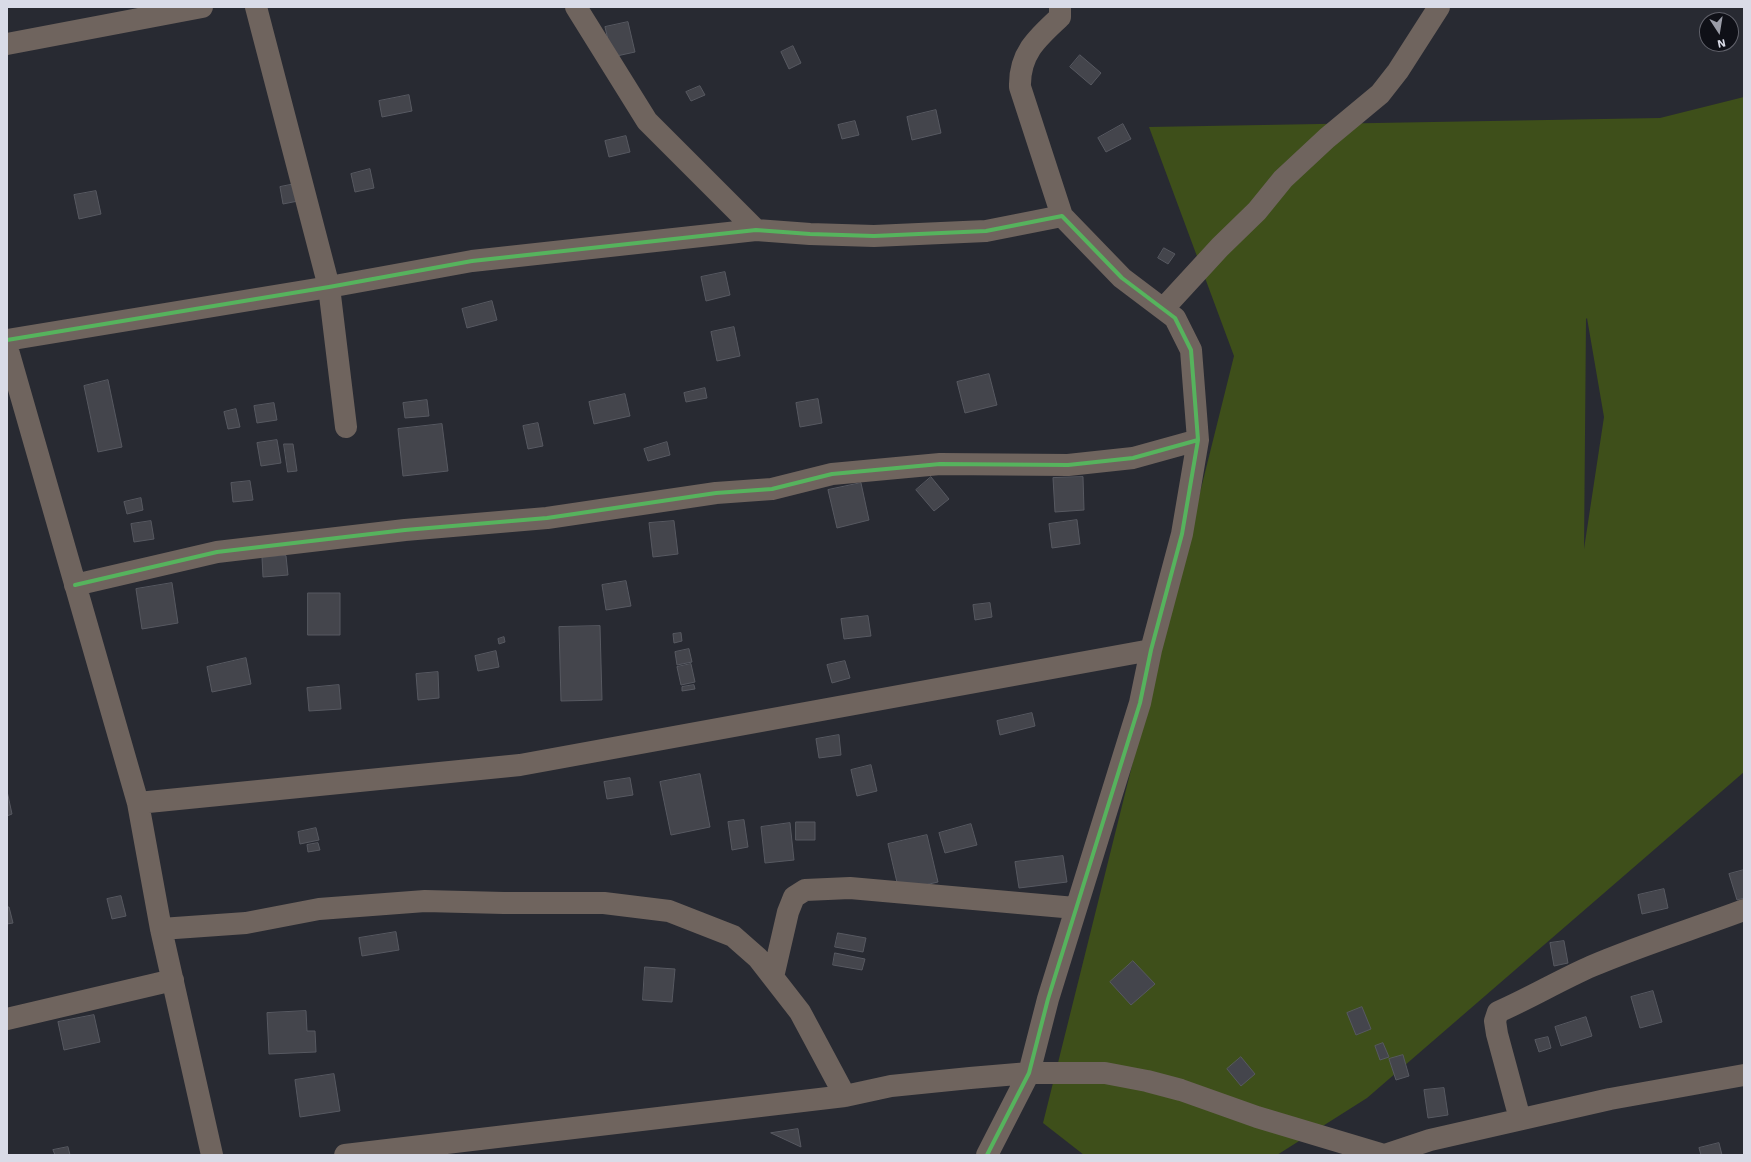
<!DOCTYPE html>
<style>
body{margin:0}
#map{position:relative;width:1751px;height:1162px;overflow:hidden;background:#282a32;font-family:"Work Sans",sans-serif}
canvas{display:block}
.frame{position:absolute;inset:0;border:8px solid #d9dbe7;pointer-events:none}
.north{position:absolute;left:1699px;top:12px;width:40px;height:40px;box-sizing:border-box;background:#0f1017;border:1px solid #60616a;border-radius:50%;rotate:168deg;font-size:11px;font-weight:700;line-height:16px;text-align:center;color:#d9dbe7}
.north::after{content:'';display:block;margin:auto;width:14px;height:18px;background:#9b9da8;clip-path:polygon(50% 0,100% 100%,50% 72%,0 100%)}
</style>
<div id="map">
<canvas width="1751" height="1162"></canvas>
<div class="frame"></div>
<div class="north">N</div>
</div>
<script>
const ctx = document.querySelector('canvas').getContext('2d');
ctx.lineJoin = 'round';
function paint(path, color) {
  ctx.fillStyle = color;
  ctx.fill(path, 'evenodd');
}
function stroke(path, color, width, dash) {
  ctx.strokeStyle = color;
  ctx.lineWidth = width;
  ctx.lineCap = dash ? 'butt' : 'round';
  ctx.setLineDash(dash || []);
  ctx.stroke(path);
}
paint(new Path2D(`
 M 1744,97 L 1744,772 L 1367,1098 L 1277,1155 L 1084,1155 L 1043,1123 L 1234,356 L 1149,127 L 1660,118 ZM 1587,318 L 1604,417 L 1584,549 L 1586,319 Z`), '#3e4f1a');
const building = new Path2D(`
 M 628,22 L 635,52 L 612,57 L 605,27 Z
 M 793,46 L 801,63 L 789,69 L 781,52 Z
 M 1080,55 L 1101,73 L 1091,85 L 1070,67 Z
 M 700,86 L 705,95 L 691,101 L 686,92 Z
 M 409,95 L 412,111 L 382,117 L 379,101 Z
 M 936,110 L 941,133 L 912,140 L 907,117 Z
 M 855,121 L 859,135 L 842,139 L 838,125 Z
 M 1123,124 L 1131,139 L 1106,152 L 1098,138 Z
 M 626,136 L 630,152 L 609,157 L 605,141 Z
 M 370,169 L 374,188 L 355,192 L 351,174 Z
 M 300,183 L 303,200 L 283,204 L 280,187 Z
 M 96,191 L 101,214 L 79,219 L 74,195 Z
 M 1164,248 L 1175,254 L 1168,264 L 1158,258 Z
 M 725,272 L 730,295 L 706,301 L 701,277 Z
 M 492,301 L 497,320 L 467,328 L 462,309 Z
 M 734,327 L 740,356 L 717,361 L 711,332 Z
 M 989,374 L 997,405 L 965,413 L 957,382 Z
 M 108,380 L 122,447 L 98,452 L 84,386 Z
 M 705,388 L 707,398 L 686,402 L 684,393 Z
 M 625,394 L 630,416 L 594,424 L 589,402 Z
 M 818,399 L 822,423 L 800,427 L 796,403 Z
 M 427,400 L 429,416 L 405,418 L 403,403 Z
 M 274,403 L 277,420 L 257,423 L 254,406 Z
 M 236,409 L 240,427 L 228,429 L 224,412 Z
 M 538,423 L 543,446 L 528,449 L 523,426 Z
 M 442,424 L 448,471 L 403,476 L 398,429 Z
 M 277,440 L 281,463 L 261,466 L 257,443 Z
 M 667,442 L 670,455 L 648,461 L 644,449 Z
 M 284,444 L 293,444 L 297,471 L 288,472 Z
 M 931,477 L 949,499 L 934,511 L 916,490 Z
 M 1083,477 L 1084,510 L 1055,512 L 1053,478 Z
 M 250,481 L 253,500 L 233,502 L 231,483 Z
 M 861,483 L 869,520 L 837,528 L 828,490 Z
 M 141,498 L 143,510 L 127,514 L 124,502 Z
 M 1077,520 L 1080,544 L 1052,548 L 1049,524 Z
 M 151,521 L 154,539 L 134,542 L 131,524 Z
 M 674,521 L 678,554 L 653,557 L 649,523 Z
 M 286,556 L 288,575 L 263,577 L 262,557 Z
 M 626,581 L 631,606 L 606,610 L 602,585 Z
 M 172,583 L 178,623 L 142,629 L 136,589 Z
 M 308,593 L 340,593 L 340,635 L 308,635 Z
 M 990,603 L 992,617 L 975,620 L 973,605 Z
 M 868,616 L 871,636 L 844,639 L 841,619 Z
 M 600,626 L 602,700 L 561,701 L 559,627 Z
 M 681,633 L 682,641 L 674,643 L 673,634 Z
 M 504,637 L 505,642 L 499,644 L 498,639 Z
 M 689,649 L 692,662 L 677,665 L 675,652 Z
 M 496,651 L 499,667 L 478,671 L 475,656 Z
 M 246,658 L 251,684 L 212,692 L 207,667 Z
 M 845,661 L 850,678 L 832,683 L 827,665 Z
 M 691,664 L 695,682 L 681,685 L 677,667 Z
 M 438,672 L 439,698 L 418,700 L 416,674 Z
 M 339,685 L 341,709 L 309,711 L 307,688 Z
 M 694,685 L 695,689 L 682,691 L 682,687 Z
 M 1032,713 L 1035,726 L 1000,735 L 997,721 Z
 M 839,735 L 841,755 L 819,758 L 816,739 Z
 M 871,765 L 877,791 L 857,796 L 851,770 Z
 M 700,774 L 710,827 L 671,835 L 660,782 Z
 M 630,778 L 633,795 L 607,799 L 604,782 Z
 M 7,791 L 12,814 L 7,816 Z
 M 744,820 L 748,847 L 732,850 L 728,822 Z
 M 796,822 L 815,822 L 815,840 L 796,840 Z
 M 790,823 L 794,860 L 765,863 L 761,827 Z
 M 971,824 L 977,845 L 945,853 L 939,833 Z
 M 316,828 L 319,840 L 300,844 L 298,832 Z
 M 927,835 L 938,882 L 899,891 L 888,844 Z
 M 318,843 L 320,850 L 308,852 L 307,845 Z
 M 1063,856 L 1067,882 L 1019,888 L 1015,862 Z
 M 1744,870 L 1744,898 L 1737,900 L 1729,874 Z
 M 1664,889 L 1668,908 L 1642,914 L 1638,895 Z
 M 121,896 L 126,916 L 112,919 L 107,899 Z
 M 7,907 L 9,907 L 13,923 L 7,924 Z
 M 396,932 L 399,950 L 362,956 L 359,938 Z
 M 838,933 L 866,938 L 863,952 L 835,947 Z
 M 1564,941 L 1568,963 L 1554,966 L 1550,943 Z
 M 835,953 L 865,959 L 862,970 L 833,965 Z
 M 1133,961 L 1155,984 L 1131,1005 L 1110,982 Z
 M 645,967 L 675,969 L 672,1002 L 643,1000 Z
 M 1653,991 L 1662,1022 L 1640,1028 L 1631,997 Z
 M 1362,1007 L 1371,1029 L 1356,1035 L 1347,1013 Z
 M 306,1011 L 307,1031 L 315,1031 L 316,1052 L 269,1054 L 267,1013 Z
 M 94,1015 L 100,1042 L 64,1050 L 58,1022 Z
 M 1586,1017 L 1592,1036 L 1561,1046 L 1555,1027 Z
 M 1548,1037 L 1551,1048 L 1539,1052 L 1535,1040 Z
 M 1383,1043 L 1389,1057 L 1380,1060 L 1375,1046 Z
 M 1403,1055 L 1409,1076 L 1396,1080 L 1389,1059 Z
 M 1241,1057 L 1255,1074 L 1241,1086 L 1227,1069 Z
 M 334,1074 L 340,1111 L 300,1117 L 295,1080 Z
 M 1444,1088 L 1448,1115 L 1428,1118 L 1424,1090 Z
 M 798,1129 L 801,1147 L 771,1133 Z
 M 1719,1143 L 1722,1155 L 1701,1155 L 1699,1148 Z
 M 68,1147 L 70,1155 L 55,1155 L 53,1150 Z`);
paint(building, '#44454c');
stroke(building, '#575961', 1);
stroke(new Path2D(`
 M 256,7 L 329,287 L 346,427
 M 576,7 L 647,121 L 756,230
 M 1060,7 L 1060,17 C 1037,38 1019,54 1020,87 L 1062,216
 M 7,44 L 202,7
 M 1163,309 L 1220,247 L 1257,211 L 1283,179 L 1327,138 L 1380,94 L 1398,71 L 1439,7
 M 7,340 L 329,287 L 472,261 L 756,230 L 810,234 L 874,236 L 986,231 L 1062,216 L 1122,278 L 1175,318 L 1191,350 L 1198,440 L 1182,534 L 1151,650 L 1140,703 L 1048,999 L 1029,1073 L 987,1155
 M 7,347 L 138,803 L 161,929 L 212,1155
 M 75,585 L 217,552 L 405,530 L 547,518 L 716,493 L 772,489 L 832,474 L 940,464 L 1068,465 L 1133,458 L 1198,440
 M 138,803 L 520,765 L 1151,650
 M 161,929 L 246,923 L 319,909 L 425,901 L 504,903 L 604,903 L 669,911 L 733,936 L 758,958 L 800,1012 L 845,1096
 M 773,977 L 788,912 L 794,897 L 805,890 L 850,888 L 1075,908
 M 7,1019 L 173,980
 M 1520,1119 L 1497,1034 L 1495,1021 L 1498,1012 C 1530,998 1560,980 1592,966 C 1641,945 1693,929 1744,910
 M 345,1155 L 845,1096 L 891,1086 L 970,1078 L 1029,1073 L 1105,1073 L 1147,1081 L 1181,1090 L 1257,1117 L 1384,1155
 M 1385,1155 L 1430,1140 L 1610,1099 L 1744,1075`), '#6f645e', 22);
stroke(new Path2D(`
 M 7,340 L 329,287 L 472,261 L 756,230 L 810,234 L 874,236 L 986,231 L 1062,216 L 1122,278 L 1175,318 L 1191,350 L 1198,440 L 1182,534 L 1151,650 L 1140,703 L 1048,999 L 1029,1073 L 987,1155
 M 75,585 L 217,552 L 405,530 L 547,518 L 716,493 L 772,489 L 832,474 L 940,464 L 1068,465 L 1133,458 L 1198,440`), '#56b35d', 4);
</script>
